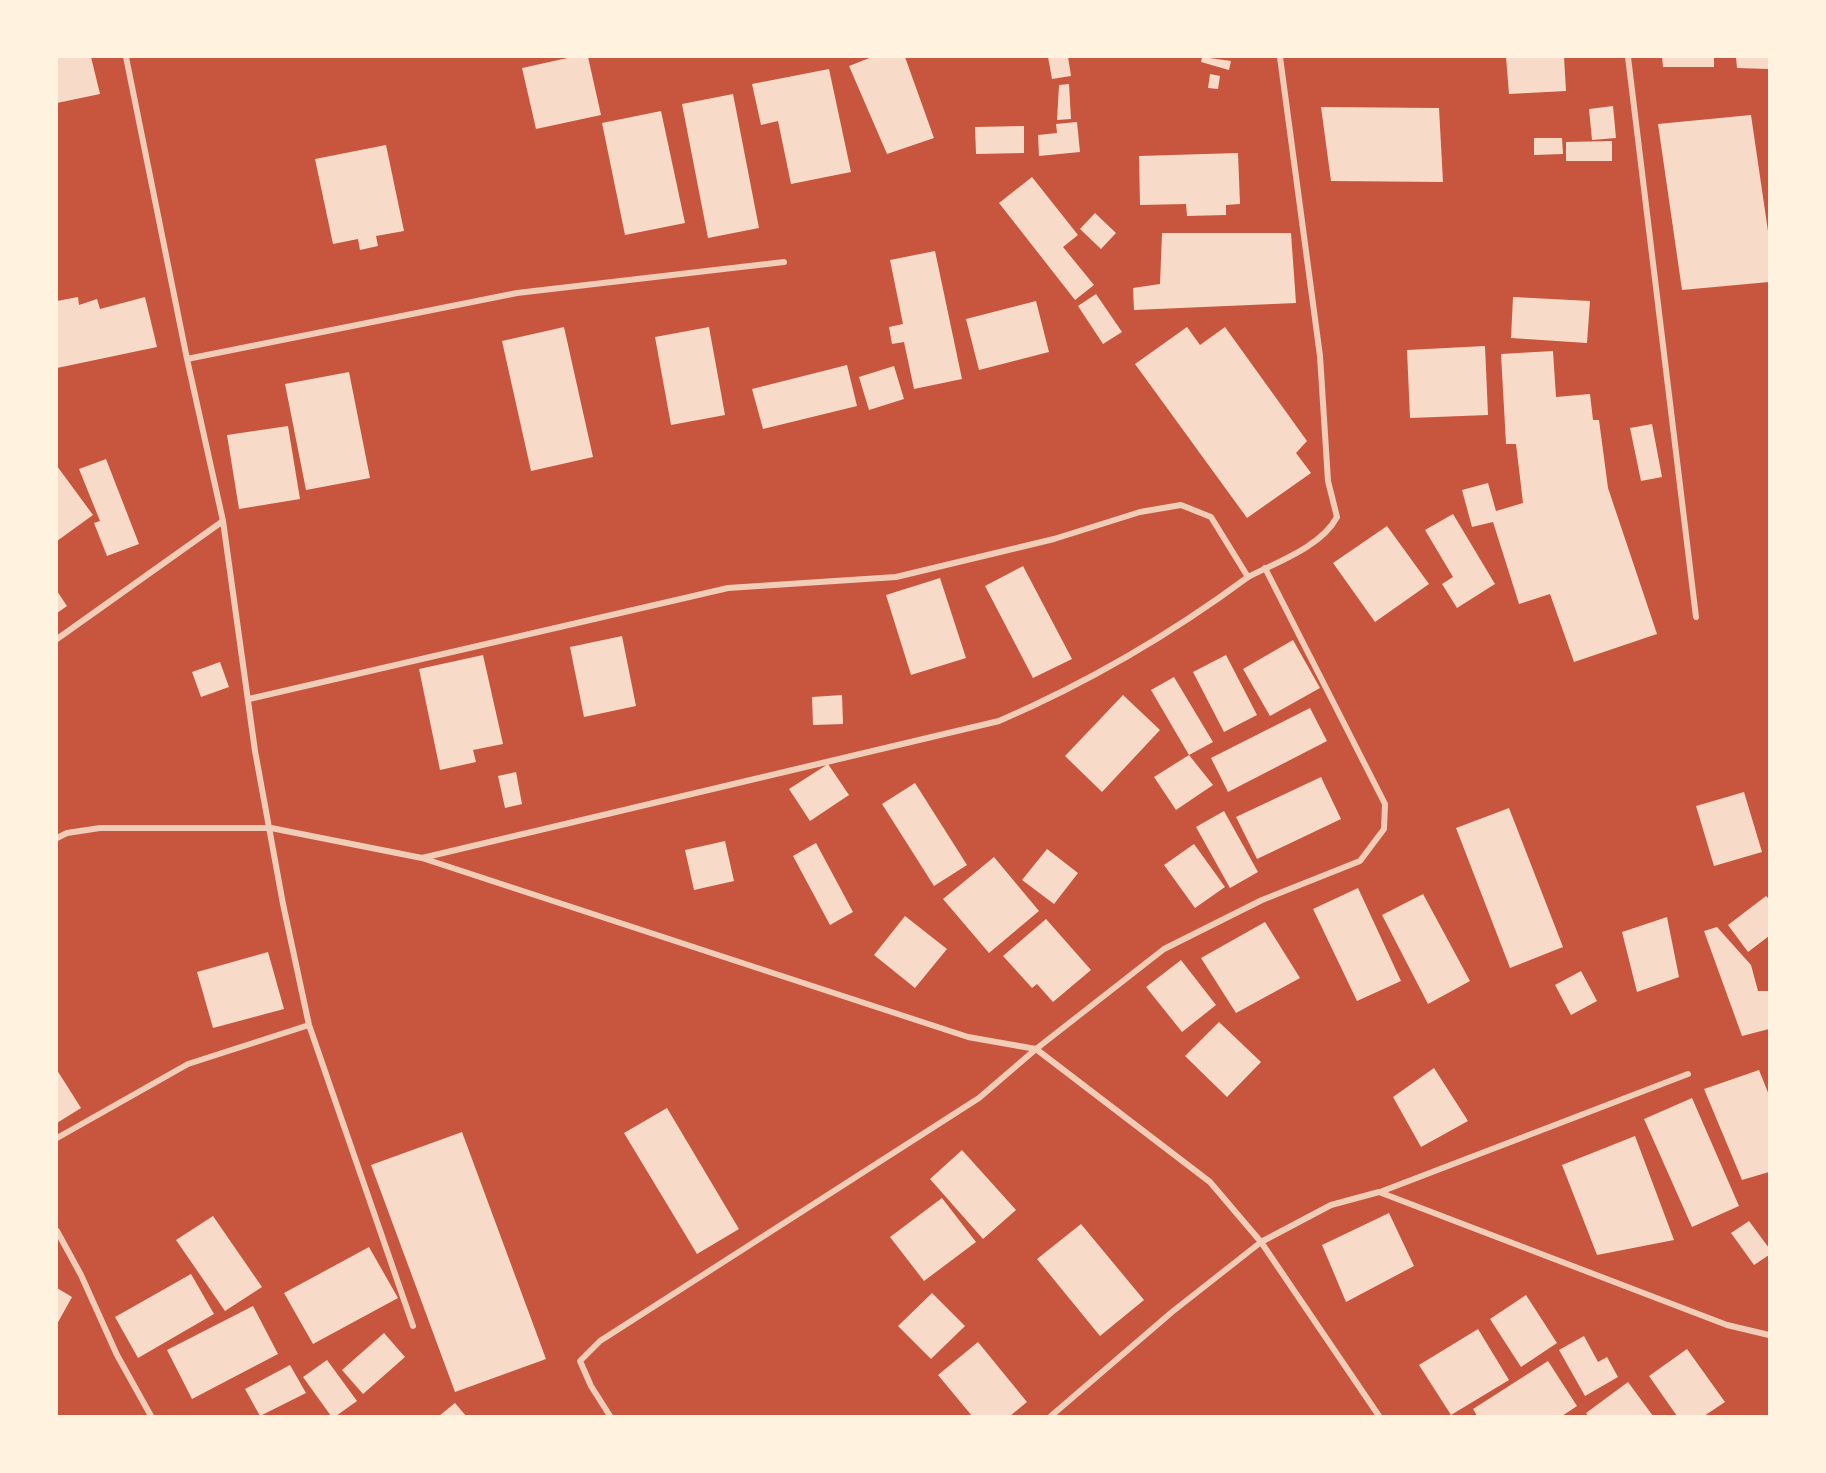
<!DOCTYPE html>
<style>
body{margin:0}
#map{position:relative;width:1826px;height:1473px;overflow:hidden;background:#c8553d;font-family:Mulish,sans-serif}
canvas{display:block}
.frame{position:absolute;inset:0;border:58px solid #fff3e0;pointer-events:none}
</style>
<div id="map">
<canvas width="1826" height="1473"></canvas>
<div class="frame"></div>
</div>
<script>
const ctx = document.querySelector('canvas').getContext('2d');
ctx.lineJoin = 'round';
function paint(path, color) {
  ctx.fillStyle = color;
  ctx.fill(path, 'evenodd');
}
function stroke(path, color, width, dash) {
  ctx.strokeStyle = color;
  ctx.lineWidth = width;
  ctx.lineCap = dash ? 'butt' : 'round';
  ctx.setLineDash(dash || []);
  ctx.stroke(path);
}
paint(new Path2D(`
 M 62,57 L 91,57 L 100,94 L 57,103 L 57,58 Z
 M 572,57 L 588,57 L 601,115 L 536,129 L 522,68 Z
 M 872,57 L 905,57 L 934,138 L 887,154 L 849,66 Z
 M 1048,57 L 1068,57 L 1071,76 L 1052,79 Z
 M 1202,57 L 1231,61 L 1229,70 L 1201,62 Z
 M 1506,57 L 1564,57 L 1566,91 L 1509,94 Z
 M 1662,57 L 1714,57 L 1714,67 L 1663,67 Z
 M 1736,57 L 1769,57 L 1769,69 L 1737,68 Z
 M 829,69 L 851,172 L 791,184 L 778,121 L 761,125 L 752,84 Z
 M 1210,74 L 1220,76 L 1218,89 L 1208,88 Z
 M 1069,84 L 1071,119 L 1057,120 L 1059,85 Z
 M 733,94 L 759,228 L 708,238 L 682,104 Z
 M 1613,106 L 1616,138 L 1592,140 L 1589,109 Z
 M 1321,107 L 1439,108 L 1443,182 L 1331,181 Z
 M 661,111 L 685,223 L 625,235 L 602,123 Z
 M 1751,115 L 1769,238 L 1769,282 L 1682,290 L 1658,124 Z
 M 1077,122 L 1080,152 L 1039,156 L 1038,135 L 1057,133 L 1056,124 Z
 M 1024,126 L 1024,153 L 976,154 L 975,127 Z
 M 1534,138 L 1562,138 L 1563,154 L 1534,155 Z
 M 1612,141 L 1612,161 L 1566,161 L 1566,142 Z
 M 386,145 L 404,231 L 376,236 L 378,246 L 360,250 L 358,239 L 333,244 L 315,159 Z
 M 1238,153 L 1240,204 L 1226,205 L 1226,215 L 1187,216 L 1186,204 L 1140,205 L 1139,156 Z
 M 1032,177 L 1078,235 L 1063,247 L 1094,285 L 1075,300 L 999,203 Z
 M 1095,213 L 1116,233 L 1101,249 L 1080,229 Z
 M 1162,233 L 1291,233 L 1296,303 L 1134,310 L 1133,288 L 1160,284 Z
 M 935,251 L 962,379 L 914,389 L 904,342 L 892,344 L 889,327 L 903,324 L 890,260 Z
 M 1096,294 L 1122,332 L 1103,344 L 1078,306 Z
 M 78,297 L 79,305 L 97,299 L 100,309 L 145,297 L 157,347 L 57,368 L 57,301 Z
 M 1513,297 L 1590,301 L 1587,343 L 1511,338 Z
 M 1036,301 L 1049,352 L 979,370 L 966,319 Z
 M 564,327 L 593,457 L 531,471 L 502,341 Z
 M 709,327 L 725,415 L 671,425 L 655,337 Z
 M 1187,327 L 1200,345 L 1225,327 L 1307,441 L 1296,453 L 1311,473 L 1247,518 L 1135,364 Z
 M 1485,346 L 1488,415 L 1410,418 L 1407,350 Z
 M 1553,351 L 1556,397 L 1590,394 L 1593,420 L 1599,420 L 1608,488 L 1657,634 L 1574,662 L 1550,594 L 1519,604 L 1493,522 L 1472,527 L 1462,490 L 1488,483 L 1496,511 L 1523,503 L 1516,444 L 1506,444 L 1501,354 Z
 M 847,365 L 857,406 L 763,429 L 752,389 Z
 M 894,366 L 904,399 L 869,410 L 859,377 Z
 M 349,372 L 370,478 L 306,490 L 285,384 Z
 M 1652,424 L 1662,477 L 1641,481 L 1630,428 Z
 M 288,426 L 300,499 L 239,509 L 227,435 Z
 M 106,459 L 139,544 L 107,556 L 94,523 L 100,521 L 79,469 Z
 M 57,466 L 93,515 L 57,541 Z
 M 1453,514 L 1495,584 L 1457,608 L 1442,584 L 1453,577 L 1425,530 Z
 M 1387,526 L 1429,584 L 1375,622 L 1333,563 Z
 M 1023,566 L 1072,659 L 1033,678 L 985,586 Z
 M 940,578 L 966,658 L 911,675 L 886,595 Z
 M 57,591 L 67,606 L 57,613 Z
 M 622,636 L 636,706 L 584,717 L 570,647 Z
 M 1293,640 L 1320,688 L 1270,716 L 1243,669 Z
 M 483,655 L 503,744 L 473,750 L 476,762 L 440,770 L 419,669 Z
 M 1226,655 L 1257,715 L 1224,732 L 1193,672 Z
 M 220,662 L 229,687 L 201,697 L 192,672 Z
 M 1174,677 L 1213,742 L 1189,755 L 1213,785 L 1176,810 L 1154,777 L 1189,755 L 1151,690 Z
 M 842,695 L 843,724 L 813,725 L 812,697 Z
 M 1123,695 L 1160,730 L 1102,792 L 1065,756 Z
 M 1310,708 L 1327,741 L 1228,792 L 1211,758 Z
 M 828,764 L 849,795 L 810,821 L 789,789 Z
 M 516,772 L 522,804 L 505,808 L 498,776 Z
 M 1321,777 L 1341,819 L 1257,859 L 1236,817 Z
 M 915,783 L 967,865 L 934,886 L 882,804 Z
 M 1744,792 L 1762,852 L 1714,866 L 1696,806 Z
 M 1509,808 L 1563,947 L 1510,968 L 1456,828 Z
 M 1224,811 L 1258,872 L 1230,888 L 1196,827 Z
 M 725,841 L 734,881 L 694,890 L 685,850 Z
 M 816,843 L 853,912 L 830,925 L 793,856 Z
 M 1194,844 L 1225,887 L 1195,908 L 1164,865 Z
 M 1047,849 L 1078,873 L 1054,904 L 1022,880 Z
 M 994,857 L 1039,911 L 989,953 L 943,899 Z
 M 1358,888 L 1401,981 L 1357,1001 L 1313,909 Z
 M 1423,894 L 1470,981 L 1428,1004 L 1382,915 Z
 M 1766,896 L 1769,899 L 1769,936 L 1748,952 L 1728,925 Z
 M 905,916 L 947,949 L 915,988 L 874,955 Z
 M 1667,917 L 1679,977 L 1637,992 L 1622,932 Z
 M 1046,919 L 1091,970 L 1053,1002 L 1037,984 L 1032,988 L 1003,956 Z
 M 1265,922 L 1300,978 L 1236,1013 L 1201,958 Z
 M 1717,927 L 1751,965 L 1758,991 L 1769,991 L 1769,1029 L 1742,1036 L 1704,931 Z
 M 268,952 L 284,1009 L 213,1028 L 197,972 Z
 M 1181,960 L 1216,1005 L 1182,1032 L 1146,987 Z
 M 1581,971 L 1597,1001 L 1571,1015 L 1555,985 Z
 M 1219,1022 L 1261,1062 L 1227,1097 L 1185,1056 Z
 M 1434,1068 L 1468,1121 L 1421,1147 L 1393,1097 Z
 M 57,1070 L 81,1108 L 57,1123 Z
 M 1759,1070 L 1769,1095 L 1769,1172 L 1742,1180 L 1704,1089 Z
 M 1692,1098 L 1739,1206 L 1692,1227 L 1644,1119 Z
 M 667,1108 L 739,1229 L 697,1254 L 624,1133 Z
 M 462,1132 L 546,1359 L 455,1392 L 371,1165 Z
 M 1635,1136 L 1674,1240 L 1597,1255 L 1562,1165 Z
 M 962,1150 L 1016,1210 L 983,1239 L 930,1179 Z
 M 942,1198 L 976,1242 L 924,1281 L 890,1237 Z
 M 1389,1213 L 1414,1266 L 1346,1302 L 1322,1245 Z
 M 213,1216 L 262,1287 L 225,1311 L 176,1240 Z
 M 1749,1221 L 1769,1248 L 1769,1255 L 1754,1265 L 1731,1233 Z
 M 1081,1224 L 1144,1300 L 1100,1336 L 1037,1259 Z
 M 369,1247 L 398,1298 L 313,1344 L 284,1293 Z
 M 191,1274 L 214,1314 L 138,1358 L 115,1317 Z
 M 57,1288 L 72,1297 L 57,1324 Z
 M 932,1293 L 965,1326 L 931,1359 L 898,1326 Z
 M 1526,1295 L 1557,1343 L 1521,1367 L 1490,1319 Z
 M 253,1306 L 278,1354 L 192,1399 L 167,1350 Z
 M 1478,1329 L 1509,1380 L 1451,1415 L 1419,1365 Z
 M 384,1333 L 405,1357 L 363,1394 L 342,1370 Z
 M 1584,1336 L 1598,1362 L 1607,1357 L 1618,1377 L 1585,1396 L 1559,1350 Z
 M 978,1342 L 1027,1402 L 1010,1416 L 972,1416 L 938,1375 Z
 M 1687,1349 L 1725,1402 L 1704,1416 L 1677,1416 L 1649,1376 Z
 M 327,1360 L 357,1401 L 336,1416 L 331,1416 L 303,1377 Z
 M 1548,1361 L 1577,1406 L 1562,1416 L 1477,1416 L 1473,1409 Z
 M 290,1365 L 306,1393 L 260,1416 L 245,1389 Z
 M 1628,1382 L 1653,1416 L 1588,1416 L 1586,1413 Z
 M 455,1403 L 466,1416 L 439,1416 Z`), '#f7dbc8');
stroke(new Path2D(`
 M 126,57 L 187,359 L 223,521 L 255,751 L 283,904 L 309,1025 L 413,1326
 M 1628,57 L 1696,617
 M 187,359 L 517,293 L 784,262
 M 57,639 L 223,521
 M 249,699 L 728,588 L 896,577 L 1054,539 L 1140,512 L 1181,505 L 1211,517 L 1248,577 C 1277,562 1321,547 1337,517 L 1328,481 L 1320,356 L 1280,57
 M 57,838 L 67,833 L 100,828 L 271,828 L 422,858 L 968,1037 L 1036,1049 L 1210,1182 L 1261,1242 L 1379,1416
 M 422,858 L 999,721 C 1087,683 1171,634 1248,577
 M 57,1138 L 188,1064 L 309,1025
 M 1380,1192 L 1688,1074
 M 57,1231 L 81,1275 L 117,1355 L 151,1416
 M 610,1416 L 591,1386 L 580,1361 L 600,1341 L 979,1098 L 1036,1049 L 1164,949 L 1262,900 L 1360,861 L 1384,829 L 1385,804 L 1265,568
 M 1051,1416 L 1172,1312 L 1261,1242 L 1331,1205 L 1379,1192 L 1727,1325 L 1769,1335`), '#f1ccb7', 6);
</script>
